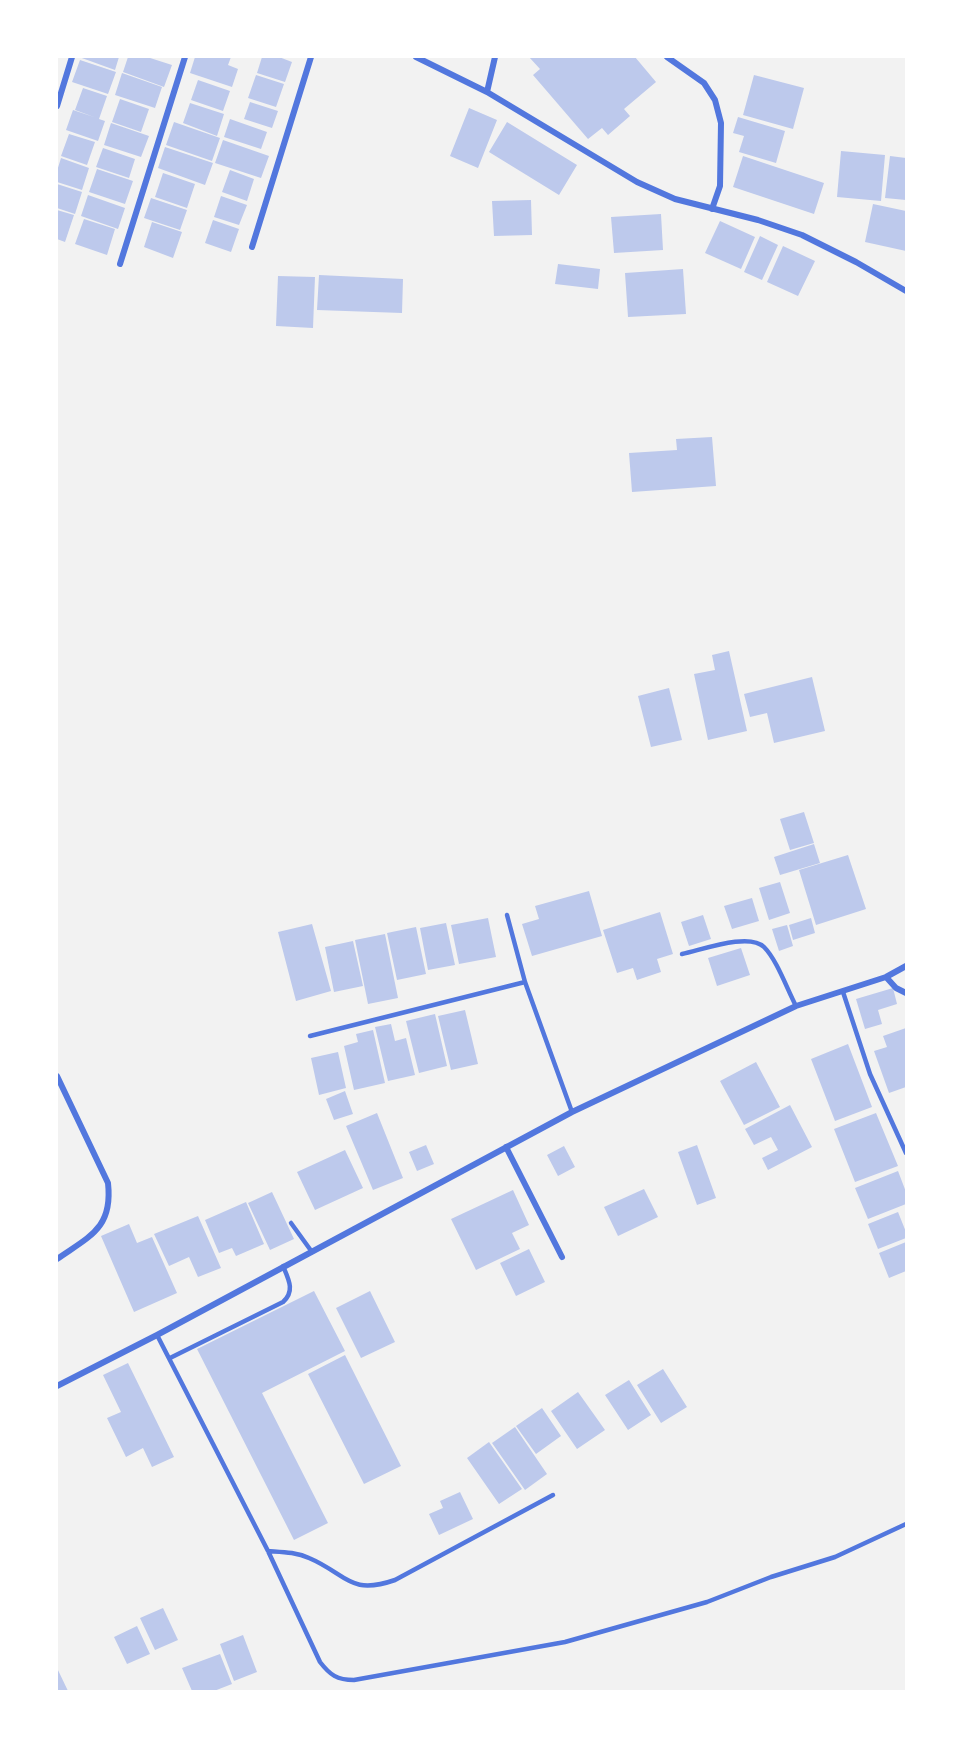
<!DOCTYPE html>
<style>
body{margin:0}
#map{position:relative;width:963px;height:1748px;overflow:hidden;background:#f2f2f2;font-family:Quicksand,sans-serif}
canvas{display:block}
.frame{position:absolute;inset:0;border:58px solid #fff;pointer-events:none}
</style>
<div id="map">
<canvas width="963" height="1748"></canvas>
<div class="frame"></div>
</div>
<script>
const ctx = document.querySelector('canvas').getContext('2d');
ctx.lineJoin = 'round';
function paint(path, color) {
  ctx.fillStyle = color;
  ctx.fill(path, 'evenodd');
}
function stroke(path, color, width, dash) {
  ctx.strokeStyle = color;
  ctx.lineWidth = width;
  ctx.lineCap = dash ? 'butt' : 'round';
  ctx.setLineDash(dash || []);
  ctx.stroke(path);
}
paint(new Path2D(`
 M 79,57 L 119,57 L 115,70 Z
 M 128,57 L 147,57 L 172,65 L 164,87 L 123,72 Z
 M 195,57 L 231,57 L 228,65 L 238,69 L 232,87 L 190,73 Z
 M 262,57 L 279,57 L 292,62 L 285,82 L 257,73 Z
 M 529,57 L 635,57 L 656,82 L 624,109 L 630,116 L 608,135 L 602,128 L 588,139 L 533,75 L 540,69 Z
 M 80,60 L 116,72 L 108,94 L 72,82 Z
 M 122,73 L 162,87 L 155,108 L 115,95 Z
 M 256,75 L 284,84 L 276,107 L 248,98 Z
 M 754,75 L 804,88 L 793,129 L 743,115 Z
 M 198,80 L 230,91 L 223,111 L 191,100 Z
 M 83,88 L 107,96 L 99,119 L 105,121 L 98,141 L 66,130 L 73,110 L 94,117 L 75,110 Z
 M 120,99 L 149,109 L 141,132 L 112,122 Z
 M 250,102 L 278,111 L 272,128 L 244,119 Z
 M 190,103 L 224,114 L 217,136 L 183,123 Z
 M 469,108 L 497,120 L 478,168 L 450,156 Z
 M 738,117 L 785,131 L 776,163 L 739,152 L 744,136 L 733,133 Z
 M 230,119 L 267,132 L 261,149 L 224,137 Z
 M 174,122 L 220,138 L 212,161 L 166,145 Z
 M 507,122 L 577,165 L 559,195 L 489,152 Z
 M 111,123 L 149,136 L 141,157 L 104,145 Z
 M 69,134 L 95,142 L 87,165 L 61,156 Z
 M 223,140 L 269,156 L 261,178 L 215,163 Z
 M 165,147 L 213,163 L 205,185 L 158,168 Z
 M 103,148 L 135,159 L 129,178 L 96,167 Z
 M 841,151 L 885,155 L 881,201 L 837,197 Z
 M 743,156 L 824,183 L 814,214 L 733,187 Z
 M 890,156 L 906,158 L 906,200 L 885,198 Z
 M 61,158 L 89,168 L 82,190 L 57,182 L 57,171 Z
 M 97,169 L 133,181 L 125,204 L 89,192 Z
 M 230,170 L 254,179 L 247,201 L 222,192 Z
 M 163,173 L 195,184 L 187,208 L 155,197 Z
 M 57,184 L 82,192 L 75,214 L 57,208 Z
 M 88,195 L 125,208 L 118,229 L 81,216 Z
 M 221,196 L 247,205 L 239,225 L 214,217 Z
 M 151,198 L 187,210 L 180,230 L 144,218 Z
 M 531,200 L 532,235 L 494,236 L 492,201 Z
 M 873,204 L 906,211 L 906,251 L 865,242 Z
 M 57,210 L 74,215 L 65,242 L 57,239 Z
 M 661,214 L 663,250 L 614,253 L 611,217 Z
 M 84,219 L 115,229 L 107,255 L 75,244 Z
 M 213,220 L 239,229 L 231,252 L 205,243 Z
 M 720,221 L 755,237 L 741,269 L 705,253 Z
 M 152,222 L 182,232 L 173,258 L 144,247 Z
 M 760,236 L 778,245 L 762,280 L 744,272 Z
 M 783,246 L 815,261 L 798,296 L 767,282 Z
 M 558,264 L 600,269 L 598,289 L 555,284 Z
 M 683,269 L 686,314 L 628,317 L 625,273 Z
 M 319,275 L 403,279 L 402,313 L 317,310 Z
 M 278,276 L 315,277 L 313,328 L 276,326 Z
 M 712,437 L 716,486 L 632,492 L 629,453 L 677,450 L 676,439 Z
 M 729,651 L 747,731 L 708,740 L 694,674 L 715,670 L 712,655 Z
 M 812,677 L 825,731 L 774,743 L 767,713 L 750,717 L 744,694 Z
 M 669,688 L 682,740 L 651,747 L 638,696 Z
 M 804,812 L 814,843 L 790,850 L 780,819 Z
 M 814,844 L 820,863 L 780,875 L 774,857 Z
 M 848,855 L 866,909 L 816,925 L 799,870 Z
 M 780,882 L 790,913 L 769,920 L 759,888 Z
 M 589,891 L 602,936 L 532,956 L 522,924 L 539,919 L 535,906 Z
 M 752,898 L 759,921 L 732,929 L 724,906 Z
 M 660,912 L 673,954 L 657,959 L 661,972 L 637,980 L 633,968 L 617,973 L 603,930 Z
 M 703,915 L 711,939 L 689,946 L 681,922 Z
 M 488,918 L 496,957 L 459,964 L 451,925 Z
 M 811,918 L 815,933 L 793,940 L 789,925 Z
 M 446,923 L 455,965 L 428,970 L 420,928 Z
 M 312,924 L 331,991 L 296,1001 L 278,932 Z
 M 787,925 L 793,946 L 779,951 L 772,929 Z
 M 416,927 L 426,974 L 397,980 L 387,933 Z
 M 385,934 L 398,998 L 368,1004 L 355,940 Z
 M 353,941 L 363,986 L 334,992 L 325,947 Z
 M 741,948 L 750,975 L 717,986 L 708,958 Z
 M 893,988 L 897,1004 L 878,1010 L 882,1024 L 865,1029 L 856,999 Z
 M 465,1010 L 478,1064 L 451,1070 L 438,1016 Z
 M 435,1014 L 447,1066 L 419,1073 L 406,1021 Z
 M 391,1024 L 395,1041 L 406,1038 L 415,1075 L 388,1081 L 375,1027 Z
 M 906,1028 L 906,1087 L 889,1093 L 874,1051 L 887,1047 L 883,1036 Z
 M 373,1030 L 385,1083 L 354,1090 L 344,1046 L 358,1042 L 356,1034 Z
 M 848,1044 L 872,1107 L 835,1121 L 811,1059 Z
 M 338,1052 L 346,1088 L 319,1095 L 311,1058 Z
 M 756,1062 L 780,1107 L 744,1125 L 720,1081 Z
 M 345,1091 L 353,1114 L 334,1120 L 326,1099 Z
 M 790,1105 L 812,1147 L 768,1170 L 762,1158 L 778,1150 L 771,1137 L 754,1145 L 745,1129 Z
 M 377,1113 L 403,1178 L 373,1190 L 346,1126 Z
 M 876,1113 L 898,1166 L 855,1182 L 834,1129 Z
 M 426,1145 L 434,1164 L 417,1171 L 409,1152 Z
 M 697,1145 L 716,1198 L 697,1205 L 678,1152 Z
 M 564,1146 L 575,1167 L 558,1176 L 547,1155 Z
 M 345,1150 L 363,1188 L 315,1210 L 297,1172 Z
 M 898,1171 L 906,1192 L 906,1204 L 868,1219 L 855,1188 Z
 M 644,1189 L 658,1217 L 618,1236 L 604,1207 Z
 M 513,1190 L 529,1225 L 512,1233 L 520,1249 L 476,1270 L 451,1219 Z
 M 272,1192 L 294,1239 L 270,1250 L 248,1203 Z
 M 246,1202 L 264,1244 L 236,1256 L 232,1248 L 219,1253 L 205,1220 Z
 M 898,1212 L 906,1232 L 906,1238 L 878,1249 L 868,1224 Z
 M 198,1216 L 221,1268 L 198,1277 L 189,1257 L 169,1266 L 154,1234 Z
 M 129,1224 L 137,1243 L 152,1237 L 177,1293 L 134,1312 L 101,1236 Z
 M 906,1242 L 906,1271 L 889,1278 L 879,1253 Z
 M 529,1249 L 545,1282 L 516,1296 L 500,1263 Z
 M 314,1291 L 345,1351 L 262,1393 L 328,1523 L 294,1540 L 197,1349 Z
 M 370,1291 L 395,1342 L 361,1358 L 336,1308 Z
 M 345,1355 L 401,1466 L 364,1484 L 308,1374 Z
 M 128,1363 L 174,1457 L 152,1467 L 143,1448 L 126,1457 L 107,1418 L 121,1412 L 103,1375 Z
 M 663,1369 L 687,1407 L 661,1423 L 637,1385 Z
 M 629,1380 L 651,1415 L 628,1430 L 605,1395 Z
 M 578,1392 L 605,1430 L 577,1449 L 551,1411 Z
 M 542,1408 L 561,1436 L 536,1454 L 516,1426 Z
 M 515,1427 L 547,1474 L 525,1490 L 492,1443 Z
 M 489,1442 L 522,1489 L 499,1504 L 467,1458 Z
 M 460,1492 L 473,1519 L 439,1535 L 429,1514 L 443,1508 L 440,1501 Z
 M 163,1608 L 178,1640 L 155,1650 L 140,1618 Z
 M 137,1626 L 150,1654 L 127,1664 L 114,1637 Z
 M 243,1635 L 257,1672 L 234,1681 L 220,1644 Z
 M 220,1654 L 232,1684 L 214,1691 L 192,1691 L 182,1668 Z
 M 57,1668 L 68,1691 L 57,1691 Z`), '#bdc9ec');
stroke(new Path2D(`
 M 507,915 L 525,982 L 572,1112
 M 682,954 C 702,950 749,932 764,947 C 777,960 787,989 796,1006
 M 843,992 L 870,1074 L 906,1153
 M 310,1036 L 525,982
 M 291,1223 L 312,1252
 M 157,1335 L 268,1551 L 320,1662 C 330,1675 337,1680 354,1680 L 565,1642 L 707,1602 L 771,1577 L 835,1557 L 906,1524
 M 170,1358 L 283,1302 C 295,1291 289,1280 283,1266
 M 268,1551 C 282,1552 296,1552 309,1558 C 347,1574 349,1596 395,1580 L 553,1495`), '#5277de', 4.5);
stroke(new Path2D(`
 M 416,57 L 487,92 L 637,182 L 675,199 L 758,220 L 802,235 L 856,262 L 906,291
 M 667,57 L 704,83 L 715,100 L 721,123 L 720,186 L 712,209
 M 487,92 L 495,57
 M 57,106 L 72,57
 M 252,247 L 311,57
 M 120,264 L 185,57
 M 886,977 L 896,988 L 906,993
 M 57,1076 L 108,1183 C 113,1228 90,1236 57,1259
 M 506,1147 L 562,1257
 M 57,1386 L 157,1335 L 572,1112 L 796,1006 L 886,977 L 906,966`), '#5277de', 6);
</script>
